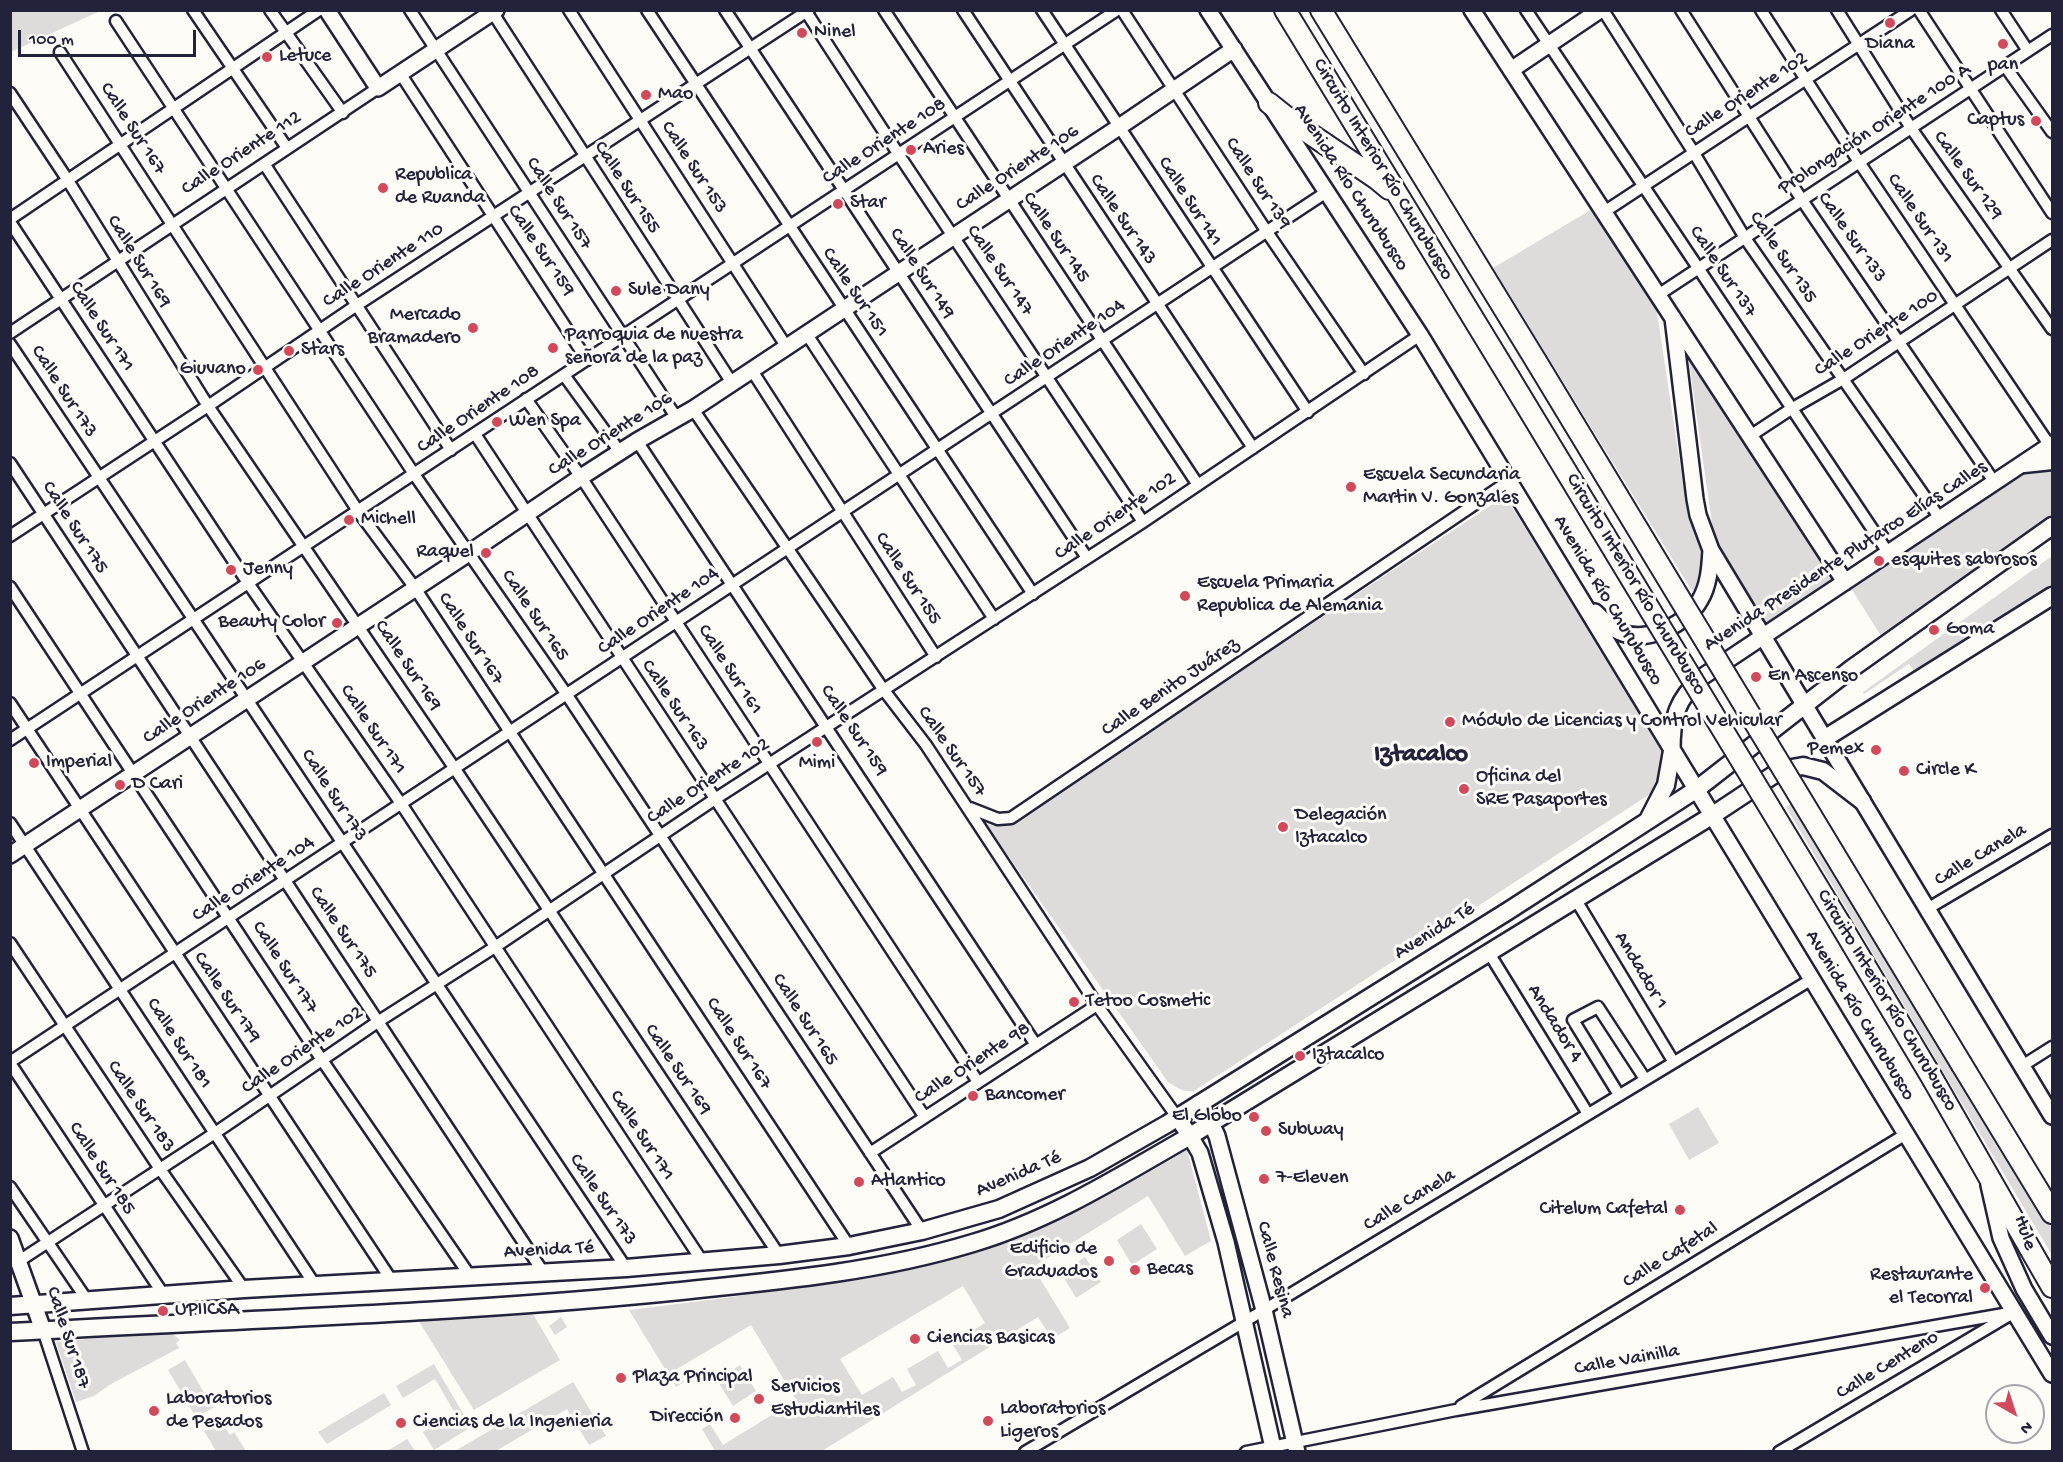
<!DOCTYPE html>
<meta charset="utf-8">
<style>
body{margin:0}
#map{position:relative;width:2063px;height:1462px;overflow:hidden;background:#fdfcf7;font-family:"Gochi Hand",sans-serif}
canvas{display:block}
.frame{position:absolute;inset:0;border:12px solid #22223b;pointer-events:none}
.north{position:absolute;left:1985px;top:1384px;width:60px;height:60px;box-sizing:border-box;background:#fdfcf7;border:2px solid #a5a5ac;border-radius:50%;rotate:141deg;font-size:16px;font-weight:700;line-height:24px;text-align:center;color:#22223b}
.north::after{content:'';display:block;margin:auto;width:21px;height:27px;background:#d1495b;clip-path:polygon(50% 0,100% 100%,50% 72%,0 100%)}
.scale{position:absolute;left:18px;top:30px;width:178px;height:27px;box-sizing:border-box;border:3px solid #22223b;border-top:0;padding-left:8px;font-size:18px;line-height:21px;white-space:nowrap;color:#22223b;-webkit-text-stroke:4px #fdfcf7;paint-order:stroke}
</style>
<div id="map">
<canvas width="2063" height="1462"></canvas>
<div class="frame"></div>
<div class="north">N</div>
<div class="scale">100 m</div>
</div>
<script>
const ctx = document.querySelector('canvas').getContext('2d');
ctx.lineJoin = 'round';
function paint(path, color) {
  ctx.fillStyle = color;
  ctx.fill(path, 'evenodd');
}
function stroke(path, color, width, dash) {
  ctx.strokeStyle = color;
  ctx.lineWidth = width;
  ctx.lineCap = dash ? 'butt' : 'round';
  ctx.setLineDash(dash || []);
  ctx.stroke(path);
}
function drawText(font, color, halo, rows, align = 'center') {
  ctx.font = font + ' "Gochi Hand",sans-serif';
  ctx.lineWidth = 6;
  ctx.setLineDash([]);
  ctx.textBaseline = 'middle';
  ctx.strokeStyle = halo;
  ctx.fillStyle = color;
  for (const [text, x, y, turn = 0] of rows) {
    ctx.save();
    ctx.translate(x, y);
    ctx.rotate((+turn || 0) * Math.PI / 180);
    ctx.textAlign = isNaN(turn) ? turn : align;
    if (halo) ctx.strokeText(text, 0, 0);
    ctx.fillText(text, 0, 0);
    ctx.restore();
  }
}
paint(new Path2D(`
 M 11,10 L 100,10 L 100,11 L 11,52 Z
 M 1594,208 L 1655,300 L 1686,503 L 1715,561 L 1697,599 L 1493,268 Z
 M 1687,348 L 1842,575 L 1768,626 L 1715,545 Z
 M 2052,466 L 2052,519 L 1886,644 L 1849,585 L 2023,470 Z
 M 1505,496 L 1668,755 L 1663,781 L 1650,794 L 1194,1091 C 1183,1092 1177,1088 1168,1082 L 985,823 L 994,826 L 1014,821 Z
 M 2052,556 L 2052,591 L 1917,675 L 1909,664 L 1864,694 L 1863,692 Z
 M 1798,800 L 2052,1227 L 2052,1255 L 1786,807 Z
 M 1698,1107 L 1719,1143 L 1689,1160 L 1669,1124 Z
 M 1187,1150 L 1211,1241 L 1185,1256 L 1148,1196 L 1033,1267 L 1070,1328 L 1052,1339 L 1038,1317 L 822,1451 L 715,1451 L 702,1429 L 710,1424 L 723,1445 L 796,1400 L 751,1325 L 677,1369 L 684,1382 L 676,1387 L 629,1310 C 685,1303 741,1296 796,1288 C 837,1283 877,1278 917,1268 C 1014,1244 1102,1201 1187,1150 ZM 963,1286 L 985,1323 L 952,1343 L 962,1360 L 948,1368 L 938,1351 L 907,1369 L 916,1385 L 902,1392 L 893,1377 L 862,1395 L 840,1359 Z
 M 1141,1224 L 1157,1249 L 1132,1265 L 1117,1240 Z
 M 1085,1257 L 1101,1282 L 1076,1298 L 1061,1273 Z
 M 529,1307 L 560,1360 L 474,1410 L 415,1315 Z
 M 561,1317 L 567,1327 L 555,1335 L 549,1326 Z
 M 169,1331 L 180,1340 L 176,1343 L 179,1348 L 111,1384 L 94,1396 L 76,1402 L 56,1342 Z
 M 185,1360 L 213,1408 L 196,1417 L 168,1370 Z
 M 434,1364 L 471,1427 L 434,1450 L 423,1432 L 455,1413 L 435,1379 L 403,1398 L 396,1386 Z
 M 740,1365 L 756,1391 L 733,1406 L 717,1380 Z
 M 573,1382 L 606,1436 L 589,1445 L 567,1409 L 496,1451 L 455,1451 Z
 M 384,1393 L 391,1405 L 327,1444 L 318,1432 Z
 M 221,1421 L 230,1435 L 234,1432 L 246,1451 L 216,1451 L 204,1431 Z
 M 407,1439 L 415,1451 L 387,1451 Z`), '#dddcdb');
const street = new Path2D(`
 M 193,10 L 287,148
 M 270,10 L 343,113
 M 410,10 L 676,417
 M 491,10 L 732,383
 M 569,10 L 786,346
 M 647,10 L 1033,594
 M 725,10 L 1087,558
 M 805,10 L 899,155 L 1143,522
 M 884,10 L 1198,485
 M 963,10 L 1253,448
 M 1042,10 L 1308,412
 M 1122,10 L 1267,232 L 1364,374
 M 1526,10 L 1889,554
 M 1603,10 L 1694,153 L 1745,238 L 1941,520
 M 1681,10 L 1802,200 L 1995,483
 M 1761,10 L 1859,162 L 2050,446
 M 1837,10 L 1911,128 L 2052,329
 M 1919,10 L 2052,213
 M 2001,10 L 2028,51
 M 116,21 L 414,474 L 567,695 L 922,1231
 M 60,52 L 358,511 L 415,588 L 849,1246
 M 2005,66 L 2052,132
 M 400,73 L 587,360
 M 10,93 L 67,179 L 208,406 L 455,769 L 779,1255
 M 265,165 L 451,450
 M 1604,212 L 1911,10
 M 10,219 L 319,10
 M 10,222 L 248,583 L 402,805 L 702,1261
 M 1658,295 L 2052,35
 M 10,333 L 378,88
 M 806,333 L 994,619
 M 10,344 L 626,1268
 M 751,369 L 936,657
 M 564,375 L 620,452
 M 526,399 L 581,477 L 978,1082
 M 693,409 L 883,689 L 926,745 L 1097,1005 L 1177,1117
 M 475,434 L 924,1116
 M 1750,436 L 1791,409 L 1845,378 L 2052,240
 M 637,441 L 1036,1045
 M 10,463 L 543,1272
 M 10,536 L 208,406 L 357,305 L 809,10
 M 10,587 L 322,1060 L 470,1276
 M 10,703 L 392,1281
 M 10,740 L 1117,10
 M 970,808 L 998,819 L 1011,818 L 1509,481
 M 10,823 L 315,1285
 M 1576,900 L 1673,1061
 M 1927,909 L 2052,835
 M 10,943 L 160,1169 L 244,1289
 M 1489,953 L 1588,1114
 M 10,1062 L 1328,191
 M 10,1063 L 163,1294
 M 2022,1066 L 2052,1047
 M 1619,1095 L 1573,1020 L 1598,1007 L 1645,1079
 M 870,1153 L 1097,1005
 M 10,1187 L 87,1300
 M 19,1261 L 215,1133 L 379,1021 L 495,947 L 715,799 L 1143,522 L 1420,335
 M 43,1330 L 83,1452
 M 1461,1406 L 1906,1134
 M 1025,1452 L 1264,1310 L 1812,979
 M 1246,1452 L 1456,1410 L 2015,1312
 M 1779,1452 L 2008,1316`);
const secondary = new Path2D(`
 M 327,10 L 378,88 L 496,10
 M 1208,10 L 1420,335 L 2052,1374
 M 1472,10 L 1845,582
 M 1511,70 L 1600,10
 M 1673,318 L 1695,499 L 1698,515 L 1711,550 L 2052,1116
 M 1595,612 C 1603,620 1610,628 1620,632 C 1647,644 1687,624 1700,600 C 1709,585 1710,567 1711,550
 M 1672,751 C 1672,717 1676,700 1702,677 L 2052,444
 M 10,855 L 469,553 L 581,477 L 637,441 L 693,409 L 1119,127 L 1234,49
 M 1198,1104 L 1211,1123 L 1217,1136 L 1264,1310 L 1297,1452
 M 1177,1117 L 1190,1136 L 1200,1153 L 1226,1242 L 1274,1452
 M 1989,1185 L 2001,1238 L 2024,1289 L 2052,1336
 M 10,1238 L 43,1330`);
const primary = new Path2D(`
 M 2024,464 L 2052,461
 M 1824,739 L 2052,596
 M 1648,820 L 1666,785 L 1672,751
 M 10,1306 L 244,1289 L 626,1268 L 779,1255 L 849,1246 L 922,1231 L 999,1209 L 1090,1168 L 1167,1124 L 1508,911 L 1697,789 L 1851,669 L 2052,526
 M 10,1332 C 227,1320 445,1314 661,1293 C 766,1282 871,1274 973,1243 C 1051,1220 1120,1176 1190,1136 L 1713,815 L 1781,770 L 1803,766 L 1823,771 L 1862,801`);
const highway = new Path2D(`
 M 1285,10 L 1509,377
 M 1321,10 L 1536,361
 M 1269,103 L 1294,123 L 1377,179 L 1389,189
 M 1839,922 L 1931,1076 L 2052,1287
 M 1962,1065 L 2052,1213`);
stroke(street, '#22223b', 15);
stroke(secondary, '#22223b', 20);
stroke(primary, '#22223b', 21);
stroke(highway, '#22223b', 24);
stroke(street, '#fdfcf7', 10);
stroke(secondary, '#fdfcf7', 15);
stroke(primary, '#fdfcf7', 16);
stroke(highway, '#fdfcf7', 20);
const highwayBridge = new Path2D(`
 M 1536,361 L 1962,1065
 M 1509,377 L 1839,922`);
stroke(highwayBridge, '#22223b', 24, []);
stroke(highwayBridge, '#fdfcf7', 20);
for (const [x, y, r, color] of [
 [1890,23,6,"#d1495b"],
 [802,33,6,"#d1495b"],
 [2003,44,6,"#d1495b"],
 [267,57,6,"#d1495b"],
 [646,95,6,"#d1495b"],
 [2036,121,6,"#d1495b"],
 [911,150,6,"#d1495b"],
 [383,188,6,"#d1495b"],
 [838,204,6,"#d1495b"],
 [616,291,6,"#d1495b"],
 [473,328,6,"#d1495b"],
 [553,348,6,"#d1495b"],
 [289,351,6,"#d1495b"],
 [258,370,6,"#d1495b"],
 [497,422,6,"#d1495b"],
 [1351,487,6,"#d1495b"],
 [349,520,6,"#d1495b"],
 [486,553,6,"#d1495b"],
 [1879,561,6,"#d1495b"],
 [231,570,6,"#d1495b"],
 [1185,596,6,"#d1495b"],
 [337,623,6,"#d1495b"],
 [1934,630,6,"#d1495b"],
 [1756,677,6,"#d1495b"],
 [1450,722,6,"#d1495b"],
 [817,742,6,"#d1495b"],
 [1876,750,6,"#d1495b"],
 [34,763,6,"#d1495b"],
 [1904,771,6,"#d1495b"],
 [120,785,6,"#d1495b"],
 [1464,789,6,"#d1495b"],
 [1283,827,6,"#d1495b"],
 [1074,1002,6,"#d1495b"],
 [1300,1056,6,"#d1495b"],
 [973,1096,6,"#d1495b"],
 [1254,1117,6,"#d1495b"],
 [1266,1131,6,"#d1495b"],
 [1264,1179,6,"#d1495b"],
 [859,1182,6,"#d1495b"],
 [1680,1210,6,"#d1495b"],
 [1109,1261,6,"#d1495b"],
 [1135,1270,6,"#d1495b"],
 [1985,1288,6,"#d1495b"],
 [163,1311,6,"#d1495b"],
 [915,1339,6,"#d1495b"],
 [621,1378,6,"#d1495b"],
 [759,1399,6,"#d1495b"],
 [154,1411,6,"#d1495b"],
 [735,1418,6,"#d1495b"],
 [988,1421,6,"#d1495b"],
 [401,1423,6,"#d1495b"]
]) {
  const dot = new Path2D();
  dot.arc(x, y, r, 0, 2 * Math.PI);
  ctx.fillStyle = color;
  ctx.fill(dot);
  stroke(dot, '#fdfcf7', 2);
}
drawText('20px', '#22223b', '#fdfcf7', [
 ["Ninel",814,33],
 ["Diana",1890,45,"center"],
 ["Letuce",279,57],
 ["pan",2003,66,"center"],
 ["Mao",658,95],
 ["Captus",2024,121,"right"],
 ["Aries",923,150],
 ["Republica",395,176],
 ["de Ruanda",395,199],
 ["Star",850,204],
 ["Sule Dany",628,291],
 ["Mercado",461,316,"right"],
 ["Bramadero",461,339,"right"],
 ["Parroquia de nuestra",565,336],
 ["señora de la paz",565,359],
 ["Stars",301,351],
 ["Giuvano",246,370,"right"],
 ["Wen Spa",509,422],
 ["Escuela Secundaria",1363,476],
 ["Martin V. Gonzales",1363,499],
 ["Michell",361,520],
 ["Raquel",474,553,"right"],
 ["esquites sabrosos",1891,561],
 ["Jenny",243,570],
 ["Escuela Primaria",1197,584],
 ["Republica de Alemania",1197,607],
 ["Beauty Color",325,623,"right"],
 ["Goma",1946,630],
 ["En Ascenso",1768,677],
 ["Módulo de Licencias y Control Vehicular",1462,722],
 ["Pemex",1864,750,"right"],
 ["Imperial",46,763],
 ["Mimi",817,764,"center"],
 ["Circle K",1916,771],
 ["Oficina del",1476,778],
 ["SRE Pasaportes",1476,801],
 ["D Cari",132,785],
 ["Delegación",1295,816],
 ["Iztacalco",1295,839],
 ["Tetoo Cosmetic",1086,1002],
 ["Iztacalco",1312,1056],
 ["Bancomer",985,1096],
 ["El Globo",1242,1117,"right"],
 ["Subway",1278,1131],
 ["7-Eleven",1276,1179],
 ["Atlantico",871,1182],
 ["Citelum Cafetal",1668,1210,"right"],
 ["Edificio de",1097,1250,"right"],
 ["Graduados",1097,1273,"right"],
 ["Becas",1147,1270],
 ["Restaurante",1973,1276,"right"],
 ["el Tecorral",1973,1299,"right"],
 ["UPIICSA",175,1311],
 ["Ciencias Basicas",927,1339],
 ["Plaza Principal",633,1378],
 ["Servicios",771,1388],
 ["Estudiantiles",771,1411],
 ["Laboratorios",166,1400],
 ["de Pesados",166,1423],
 ["Laboratorios",1000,1410],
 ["Ligeros",1000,1433],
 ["Dirección",723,1418,"right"],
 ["Ciencias de la Ingenieria",413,1423]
], 'left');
drawText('20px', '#22223b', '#fdfcf7', [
 ["Calle Oriente 102",1747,96,-33],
 ["Calle Sur 167",132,129,57],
 ["Prolongación Oriente 100 A",1875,130,-33],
 ["Calle Oriente 108",885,142,-33],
 ["Calle Oriente 112",242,154,-33],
 ["Calle Sur 153",693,168,57],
 ["Calle Oriente 106",1018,169,-33],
 ["Circuito Interior Río Churubusco",1382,170,59],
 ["Calle Sur 129",1967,176,54],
 ["Calle Sur 139",1257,184,57],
 ["Calle Sur 155",626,188,57],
 ["Avenida Río Churubusco",1350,188,57],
 ["Calle Sur 141",1189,202,57],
 ["Calle Sur 157",558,204,57],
 ["Calle Sur 131",1919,219,56],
 ["Calle Sur 143",1122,220,56],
 ["Calle Sur 145",1055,238,56],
 ["Calle Sur 133",1851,238,55],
 ["Calle Sur 159",540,251,56],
 ["Calle Sur 135",1782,258,56],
 ["Calle Sur 169",138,262,58],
 ["Calle Oriente 110",384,266,-33],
 ["Calle Sur 147",999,271,56],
 ["Calle Sur 137",1722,272,56],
 ["Calle Sur 149",921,274,57],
 ["Calle Sur 151",854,293,56],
 ["Calle Sur 171",101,327,57],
 ["Calle Oriente 100",1877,334,-33],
 ["Calle Oriente 104",1065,344,-34],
 ["Calle Sur 173",63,392,57],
 ["Calle Oriente 108",479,410,-34],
 ["Calle Oriente 106",611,435,-32],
 ["Calle Oriente 102",1116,517,-34],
 ["Calle Sur 175",74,528,57],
 ["Avenida Presidente Plutarco Elías Calles",1846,557,-33],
 ["Calle Sur 155",907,579,57],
 ["Circuito Interior Río Churubusco",1635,585,59],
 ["Avenida Río Churubusco",1607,601,59],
 ["Calle Oriente 104",659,612,-34],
 ["Calle Sur 165",534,616,56],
 ["Calle Sur 167",470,639,57],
 ["Calle Sur 169",407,666,56],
 ["Calle Sur 161",729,670,57],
 ["Calle Benito Juárez",1171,688,-34],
 ["Calle Oriente 106",205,702,-33],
 ["Calle Sur 163",674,706,56],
 ["Calle Sur 171",372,730,56],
 ["Calle Sur 159",853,731,56],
 ["Calle Sur 157",951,752,55],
 ["Calle Oriente 102",709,782,-33],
 ["Calle Sur 173",333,796,57],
 ["Calle Canela",1981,856,-31],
 ["Calle Oriente 104",254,880,-33],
 ["Avenida Té",1435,932,-32],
 ["Calle Sur 175",342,933,56],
 ["Calle Sur 177",284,968,57],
 ["Andador 1",1640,971,59],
 ["Calle Sur 179",226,998,56],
 ["Circuito Interior Río Churubusco",1886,1001,59],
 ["Avenida Río Churubusco",1859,1016,59],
 ["Calle Sur 165",804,1020,57],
 ["Andador 4",1554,1024,58],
 ["Calle Sur 181",178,1044,57],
 ["Calle Sur 167",738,1044,57],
 ["Calle Oriente 102",303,1051,-34],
 ["Calle Oriente 98",973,1064,-33],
 ["Calle Sur 169",677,1070,56],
 ["Calle Sur 183",140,1107,56],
 ["Calle Sur 171",641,1136,57],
 ["Calle Sur 185",101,1169,57],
 ["Avenida Té",1019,1175,-23],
 ["Calle Sur 173",602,1200,56],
 ["Calle Canela",1410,1201,-31],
 ["Hule",2024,1233,71],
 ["Avenida Té",549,1251,-3],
 ["Calle Cafetal",1671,1256,-32],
 ["Calle Resina",1274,1270,75],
 ["Calle Sur 187",67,1338,72],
 ["Calle Vainilla",1627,1361,-10],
 ["Calle Centeno",1888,1366,-31]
]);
drawText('bold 26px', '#22223b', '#fdfcf7', [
 ["Iztacalco",1421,756]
]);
</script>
